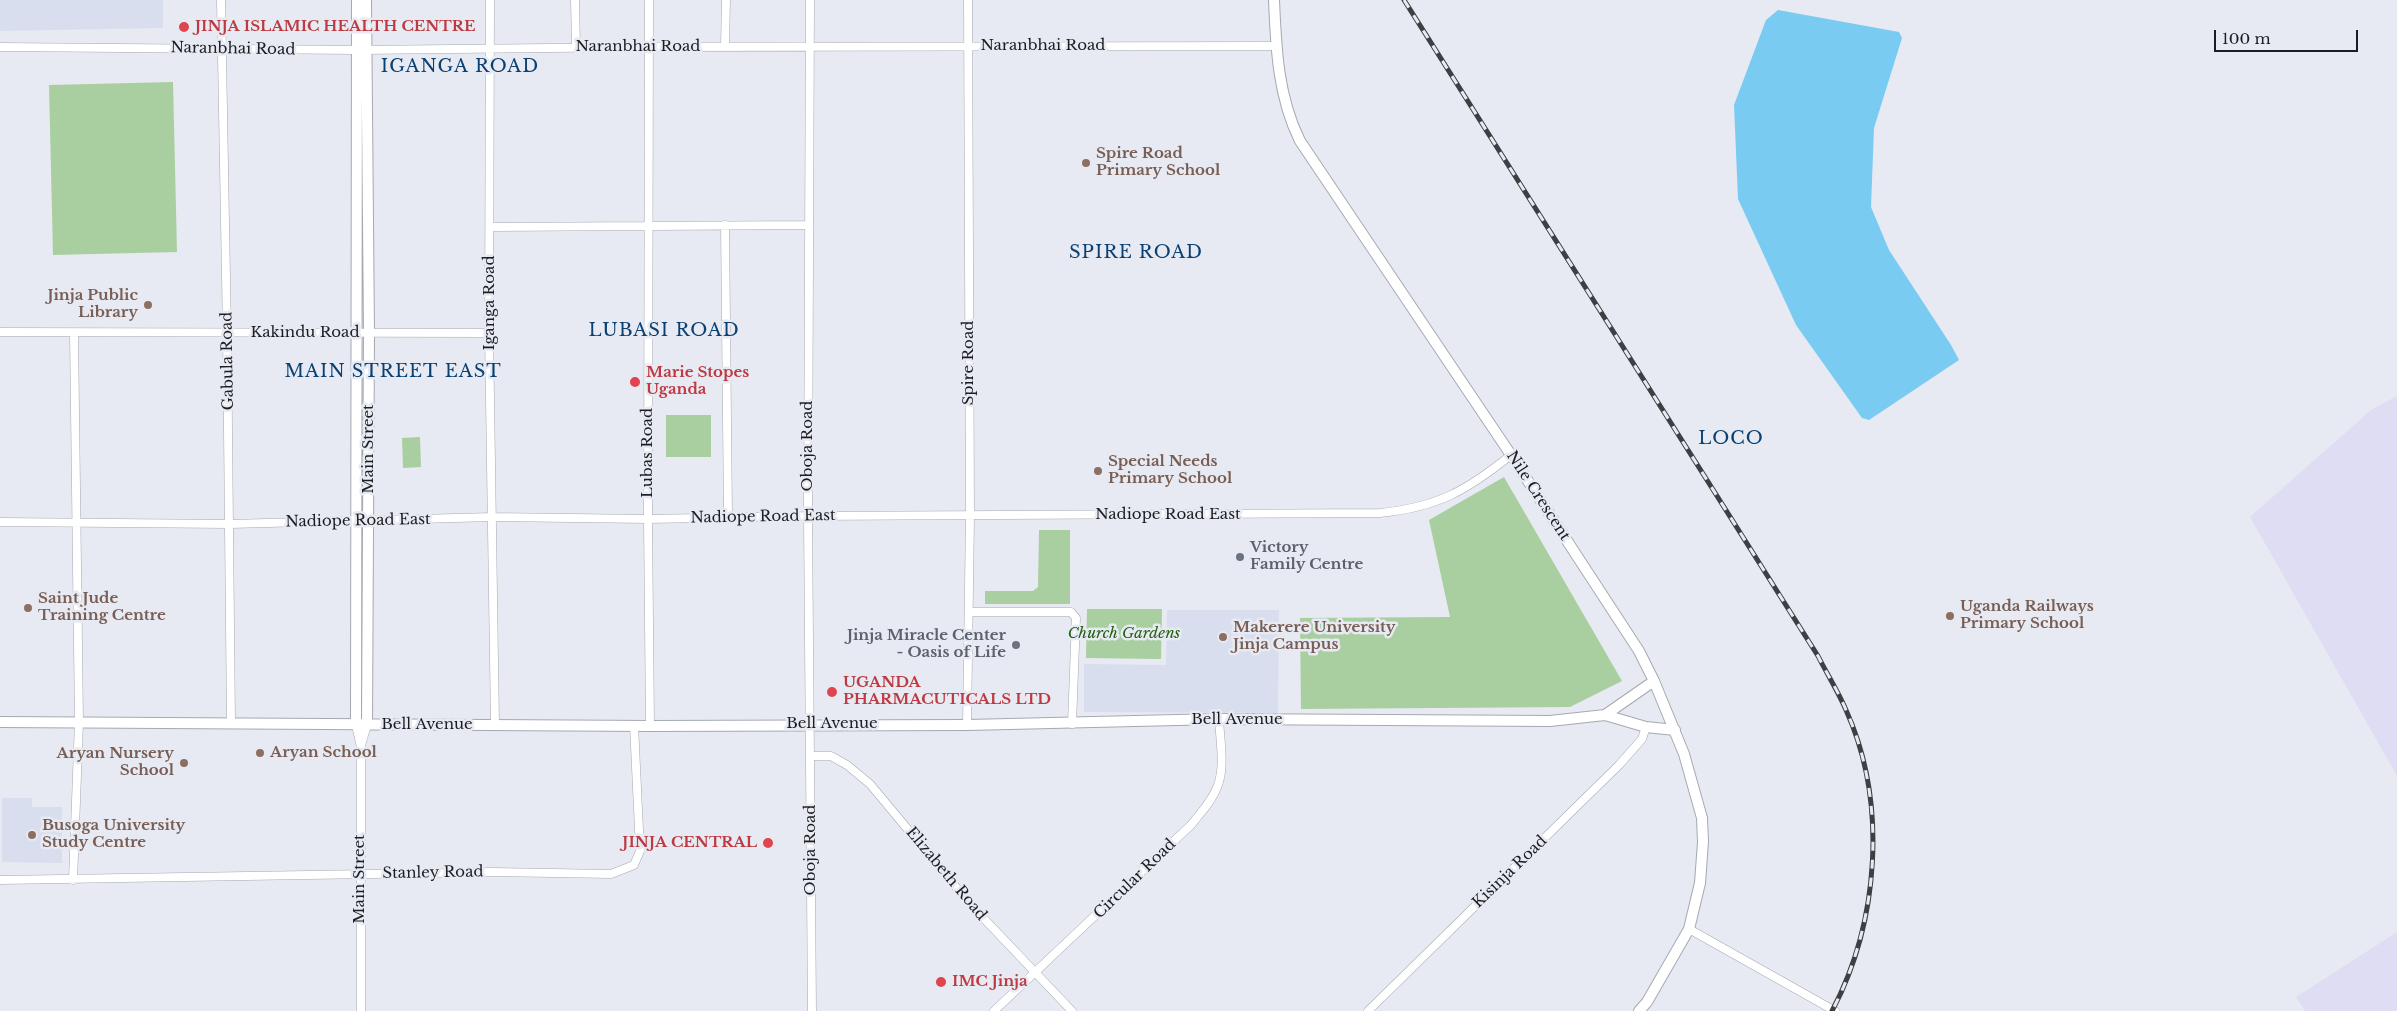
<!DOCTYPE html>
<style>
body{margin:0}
#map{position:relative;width:2397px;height:1011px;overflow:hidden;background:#e7eaf2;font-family:"Libre Baskerville",serif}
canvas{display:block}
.scale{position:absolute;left:2214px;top:30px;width:144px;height:22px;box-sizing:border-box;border:2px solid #1c1d20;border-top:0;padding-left:6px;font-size:15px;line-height:18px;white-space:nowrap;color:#1c1d20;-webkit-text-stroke:4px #e7eaf2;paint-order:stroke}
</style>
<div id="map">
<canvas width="2397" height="1011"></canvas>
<div class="scale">100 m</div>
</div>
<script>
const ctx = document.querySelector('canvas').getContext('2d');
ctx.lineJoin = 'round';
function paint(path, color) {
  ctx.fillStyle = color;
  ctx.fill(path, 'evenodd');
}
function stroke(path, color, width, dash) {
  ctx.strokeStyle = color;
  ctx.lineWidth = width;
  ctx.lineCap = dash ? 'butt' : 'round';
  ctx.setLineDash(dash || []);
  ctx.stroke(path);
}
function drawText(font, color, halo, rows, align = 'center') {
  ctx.font = font + ' "Libre Baskerville",serif';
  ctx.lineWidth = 5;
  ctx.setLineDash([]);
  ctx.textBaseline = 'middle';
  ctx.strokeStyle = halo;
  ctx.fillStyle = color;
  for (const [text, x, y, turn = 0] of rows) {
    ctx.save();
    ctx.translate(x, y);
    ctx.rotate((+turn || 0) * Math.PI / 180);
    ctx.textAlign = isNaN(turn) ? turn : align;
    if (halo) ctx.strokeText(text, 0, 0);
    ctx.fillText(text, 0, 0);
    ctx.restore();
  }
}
paint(new Path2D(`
 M 2397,396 L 2397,776 L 2250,517 L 2371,410 Z
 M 2397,932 L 2397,1011 L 2305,1011 L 2296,997 Z`), '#dfddf3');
paint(new Path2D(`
 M 0,0 L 163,0 L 163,28 L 0,31 Z
 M 1167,610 L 1279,610 L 1278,713 L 1084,712 L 1084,664 L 1166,665 Z
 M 2,798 L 32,798 L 32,807 L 62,807 L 62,863 L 2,862 Z`), '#d9deee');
paint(new Path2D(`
 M 173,82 L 177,252 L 53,255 L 49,85 Z
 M 666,415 L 711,415 L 711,457 L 666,457 Z
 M 420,437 L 421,467 L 403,468 L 402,438 Z
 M 1504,477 L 1622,681 L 1570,707 L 1301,709 L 1300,618 L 1450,617 L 1429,520 Z
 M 1039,530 L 1070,530 L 1070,604 L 985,604 L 985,591 L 1033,591 L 1038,587 Z
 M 1087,609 L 1162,609 L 1161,659 L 1086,658 Z`), '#a9cea0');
paint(new Path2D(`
 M 1778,10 L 1899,32 L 1902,38 L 1874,128 L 1871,207 L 1889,250 L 1951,345 L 1959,360 L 1869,420 L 1862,418 L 1796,325 L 1738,199 L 1734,105 L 1766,20 Z`), '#79cbf1');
const minor = new Path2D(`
 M 221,0 L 227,333 L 231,723
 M 490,0 L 489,333 L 495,725
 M 575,0 L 576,47
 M 649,0 L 648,519 L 650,726
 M 810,0 L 808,516 L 812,1011
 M 0,47 L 357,50 L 649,47 L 1276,46
 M 725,47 L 726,0
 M 725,225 L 728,517
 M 491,227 L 809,225
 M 0,332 L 489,333
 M 0,522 L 230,524 L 493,517 L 648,519 L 808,516 L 1380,513 C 1438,507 1466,491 1511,455
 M 970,612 L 1071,612 L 1076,618 L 1072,724
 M 356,725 L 361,747 L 361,1011
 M 967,725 L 970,516 L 968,0
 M 361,745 L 367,725
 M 810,756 L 831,756 L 847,765 L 870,784 L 970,904 L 1072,1011
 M 0,880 L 493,872 L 611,874 L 634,865 L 640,851 L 634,725
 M 73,880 L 79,722 L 74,333
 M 1689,929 L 1835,1011
 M 994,1011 L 1192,824 C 1201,812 1213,800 1218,785 C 1225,766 1220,740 1219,719
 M 1368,1011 L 1619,765 L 1642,739 L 1646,727`);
const tertiary = new Path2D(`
 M 366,0 L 369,333 L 367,725
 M 1274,0 C 1276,49 1278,97 1300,141 L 1511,455 L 1639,651 L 1654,681 L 1684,754 L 1702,818 L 1703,842 L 1700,883 L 1689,929 L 1647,1002 L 1639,1011
 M 1605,715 L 1646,727 L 1675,730
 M 0,722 L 650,726 L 967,725 L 1219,719 L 1550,721 L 1605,715 L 1654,681
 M 356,725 L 357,0`);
stroke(minor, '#a6a9b1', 9);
stroke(tertiary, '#a6a9b1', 12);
stroke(minor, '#fff', 8);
stroke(tertiary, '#fff', 10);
const rail = new Path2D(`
 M 1404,0 L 1818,656 C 1827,674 1838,691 1846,710 C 1888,803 1879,922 1832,1011`);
stroke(rail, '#3e3f43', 5);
stroke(rail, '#e7eaf2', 3, [9]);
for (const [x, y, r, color] of [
 [184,27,6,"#e0444e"],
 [1086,163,5,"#8d6e63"],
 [148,305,5,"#8d6e63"],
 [635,382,6,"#e0444e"],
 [1098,471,5,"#8d6e63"],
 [1240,557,5,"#6b7280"],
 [28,608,5,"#8d6e63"],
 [1950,616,5,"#8d6e63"],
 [1223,637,5,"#8d6e63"],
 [1016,645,5,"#6b7280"],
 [832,692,6,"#e0444e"],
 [260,753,5,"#8d6e63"],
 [184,763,5,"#8d6e63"],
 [32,835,5,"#8d6e63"],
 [768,843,6,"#e0444e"],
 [941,982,6,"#e0444e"]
]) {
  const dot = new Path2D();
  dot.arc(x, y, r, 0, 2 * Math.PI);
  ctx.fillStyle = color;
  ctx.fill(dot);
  stroke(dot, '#e7eaf2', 2);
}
drawText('bold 15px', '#be3a42', '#e7eaf2', [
 ["JINJA ISLAMIC HEALTH CENTRE",195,27],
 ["Marie Stopes",646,373],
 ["Uganda",646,390],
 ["UGANDA",843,683],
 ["PHARMACUTICALS LTD",843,700],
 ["JINJA CENTRAL",757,843,"right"],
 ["IMC Jinja",952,982]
], 'left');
drawText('15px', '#1c1d20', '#e7eaf2', [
 ["Naranbhai Road",1043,46],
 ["Naranbhai Road",638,47],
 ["Naranbhai Road",233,49,1],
 ["Iganga Road",490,303,-90],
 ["Kakindu Road",305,333],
 ["Gabula Road",228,361,-91],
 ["Spire Road",969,363,-90],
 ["Oboja Road",808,446,-90],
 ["Main Street",369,449,-90],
 ["Lubas Road",648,453,-90],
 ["Nile Crescent",1538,496,57],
 ["Nadiope Road East",1168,515],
 ["Nadiope Road East",763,517,-1],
 ["Nadiope Road East",358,521,-1],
 ["Bell Avenue",1237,720],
 ["Bell Avenue",832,724],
 ["Bell Avenue",427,725],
 ["Oboja Road",811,850,-90],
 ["Kisinja Road",1510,872,-44],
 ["Stanley Road",433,873,-1],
 ["Elizabeth Road",946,874,50],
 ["Main Street",360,879,-90],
 ["Circular Road",1135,879,-44]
]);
drawText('bold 15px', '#785e54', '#e7eaf2', [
 ["Spire Road",1096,154],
 ["Primary School",1096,171],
 ["Jinja Public",138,296,"right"],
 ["Library",138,313,"right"],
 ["Special Needs",1108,462],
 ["Primary School",1108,479],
 ["Saint Jude",38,599],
 ["Training Centre",38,616],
 ["Uganda Railways",1960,607],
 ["Primary School",1960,624],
 ["Makerere University",1233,628],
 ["Jinja Campus",1233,645],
 ["Aryan School",270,753],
 ["Aryan Nursery",174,754,"right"],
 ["School",174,771,"right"],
 ["Busoga University",42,826],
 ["Study Centre",42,843]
], 'left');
drawText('bold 15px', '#5b616d', '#e7eaf2', [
 ["Victory",1250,548],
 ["Family Centre",1250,565],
 ["Jinja Miracle Center",1006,636,"right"],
 ["- Oasis of Life",1006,653,"right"]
], 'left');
drawText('italic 15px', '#236111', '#e7eaf2', [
 ["Church Gardens",1124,634]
]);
ctx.letterSpacing = '1px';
drawText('18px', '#0b4072', '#e7eaf2', [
 ["IGANGA ROAD",460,67],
 ["SPIRE ROAD",1136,253],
 ["LUBASI ROAD",664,331],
 ["MAIN STREET EAST",393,372],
 ["LOCO",1731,439]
]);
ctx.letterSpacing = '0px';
</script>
